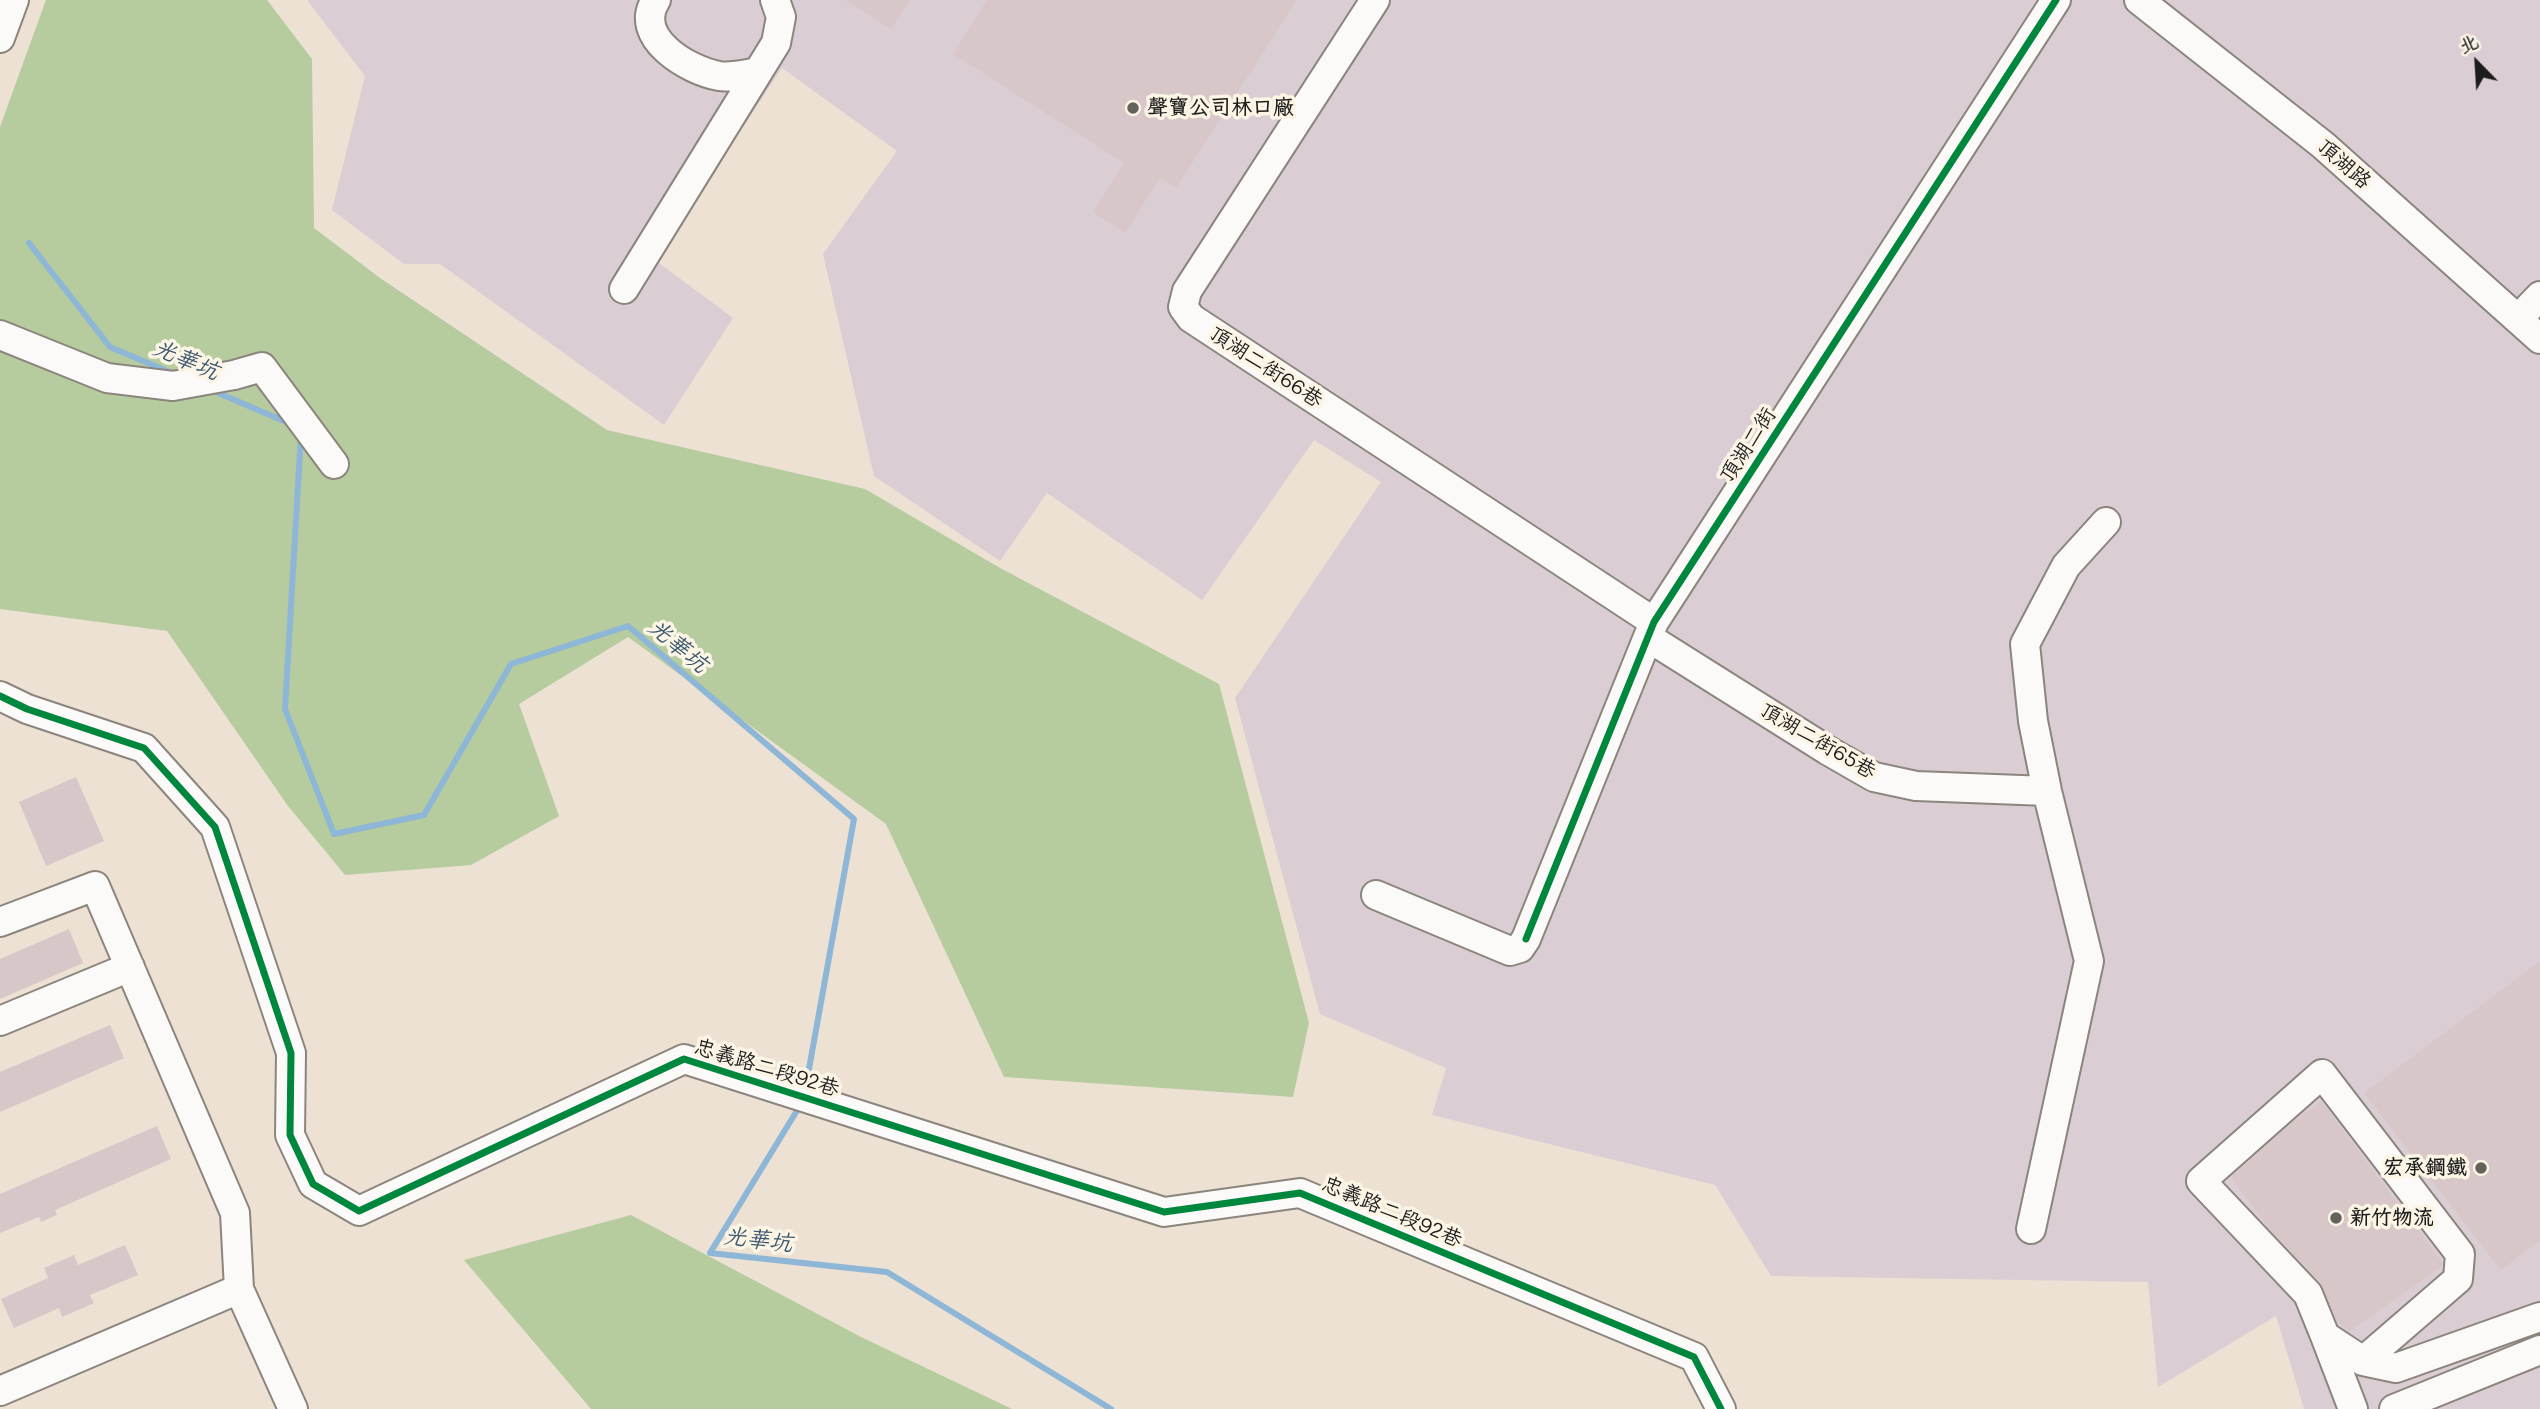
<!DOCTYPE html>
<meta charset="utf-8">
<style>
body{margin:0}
#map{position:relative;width:2540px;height:1409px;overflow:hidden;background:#ece1d2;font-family:Mali,"LXGW WenKai TC",sans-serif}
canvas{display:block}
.north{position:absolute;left:2442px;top:28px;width:70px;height:70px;-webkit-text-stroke:5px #fcf5e5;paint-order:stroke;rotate:336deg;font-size:19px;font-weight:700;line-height:28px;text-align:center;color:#1c1c1c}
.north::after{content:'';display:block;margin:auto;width:24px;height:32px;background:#1c1c1c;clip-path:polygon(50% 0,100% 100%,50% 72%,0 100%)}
</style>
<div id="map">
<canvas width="2540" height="1409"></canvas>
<div class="north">北</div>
</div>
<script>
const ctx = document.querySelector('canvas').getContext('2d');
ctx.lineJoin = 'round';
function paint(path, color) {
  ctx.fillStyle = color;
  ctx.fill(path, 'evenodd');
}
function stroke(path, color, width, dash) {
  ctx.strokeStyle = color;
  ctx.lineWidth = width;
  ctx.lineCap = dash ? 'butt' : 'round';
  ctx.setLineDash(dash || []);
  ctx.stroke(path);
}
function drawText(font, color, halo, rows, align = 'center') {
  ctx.font = font + ' Mali,"LXGW WenKai TC",sans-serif';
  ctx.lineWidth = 7;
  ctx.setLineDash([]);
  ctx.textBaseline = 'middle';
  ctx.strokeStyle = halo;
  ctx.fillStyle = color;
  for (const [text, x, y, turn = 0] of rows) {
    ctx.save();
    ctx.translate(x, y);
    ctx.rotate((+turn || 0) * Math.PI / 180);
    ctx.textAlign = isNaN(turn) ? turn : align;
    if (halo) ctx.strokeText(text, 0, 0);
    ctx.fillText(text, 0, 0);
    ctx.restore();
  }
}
paint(new Path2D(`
 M 307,0 L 2540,0 L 2540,1409 L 2304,1409 L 2276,1316 L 2158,1387 L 2148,1282 L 1771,1276 L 1715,1185 L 1432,1115 L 1446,1068 L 1320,1014 L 1235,698 L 1381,482 L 1314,440 L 1202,600 L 1047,493 L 1000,561 L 874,476 L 823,254 L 897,151 L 782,68 L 655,260 L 733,318 L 664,425 L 440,264 L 404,264 L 332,210 L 365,76 Z`), '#daced4');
paint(new Path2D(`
 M 46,0 L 267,0 L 312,59 L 314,228 L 380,278 L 607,430 L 865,489 L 1000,568 L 1219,684 L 1309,1023 L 1293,1097 L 1004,1077 L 886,824 L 628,637 L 519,704 L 559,816 L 471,865 L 345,875 L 288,806 L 167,631 L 0,609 L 0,127 Z
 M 631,1215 L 861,1337 L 1012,1409 L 591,1409 L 464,1260 Z`), '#b6cc9f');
stroke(new Path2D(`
 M 29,243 L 110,347 L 174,374
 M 209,389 L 293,425
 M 301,434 L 285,709 L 334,834 L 424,815 L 511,664 L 628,626 L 854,819 L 805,1091
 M 801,1104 L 710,1253 L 887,1272 L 1111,1409`), '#8eb6d6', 6);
paint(new Path2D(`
 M 845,0 L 910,0 L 891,29 Z
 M 987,0 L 1297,0 L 1176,188 L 1160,178 L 1125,233 L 1093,212 L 1124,163 L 953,54 Z
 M 76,777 L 104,841 L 46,866 L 19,802 Z
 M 69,929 L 83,963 L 0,999 L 0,959 Z
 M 2540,961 L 2540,1240 L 2501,1270 L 2364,1093 Z
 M 110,1025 L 124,1058 L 0,1112 L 0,1072 Z
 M 2321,1101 L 2443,1263 L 2442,1266 L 2349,1332 L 2337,1321 L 2320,1283 L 2270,1230 L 2231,1177 L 2292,1123 Z
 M 157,1126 L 171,1159 L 55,1210 L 57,1215 L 41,1222 L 39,1217 L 0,1233 L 0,1194 Z
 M 125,1245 L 138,1275 L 90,1295 L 94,1303 L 62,1317 L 59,1308 L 14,1328 L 1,1299 L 48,1278 L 44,1268 L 74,1255 L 78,1265 Z`), '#d8c7c8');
const minor = new Path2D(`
 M 656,0 C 631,37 689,71 719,76 C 731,78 746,74 758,72
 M 1375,0 L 1187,291 L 1183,307 L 1191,318 L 1654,622
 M 2139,0 L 2323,145 L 2540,339
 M 0,38 L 14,0
 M 624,289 L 776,43 L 781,17 L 775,0
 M 2518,319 L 2540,296
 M 0,335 L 107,378 L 173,386 L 234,375 L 262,367 L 334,464
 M 1649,638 L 1827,750 L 1874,777 L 1916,786 L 2047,791
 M 0,696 L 27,709 L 144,748 L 215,827 L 291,1053 L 290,1135 L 313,1184 L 359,1211 L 684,1059 L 1164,1212 L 1300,1193 L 1694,1357 L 1721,1409
 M 1376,895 L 1510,951 L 1520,948 L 1526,939 L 1654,622 L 2056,0
 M 0,922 L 95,886 L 235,1213 L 239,1289 L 293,1409
 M 0,1021 L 130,967
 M 2031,1229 L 2089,961 L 2047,791 L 2033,721 L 2025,644 L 2066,566 L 2106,522
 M 2325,1336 L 2353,1409
 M 2363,1361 L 2458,1279 L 2460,1254 L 2322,1074 L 2201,1181 L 2308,1294 L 2325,1336 L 2363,1361 L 2396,1368 L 2540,1317
 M 0,1391 L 239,1289
 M 2394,1409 L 2540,1350`);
stroke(minor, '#8b857d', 32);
stroke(minor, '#fcfaf8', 28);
stroke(new Path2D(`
 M 0,696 L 27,709 L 144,748 L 215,827 L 291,1053 L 290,1135 L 313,1184 L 359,1211 L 684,1059 L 1164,1212 L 1300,1193 L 1694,1357 L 1721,1409
 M 1526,939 L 1654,622 L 2056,0`), '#00873e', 7);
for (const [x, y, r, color] of [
 [1133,108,7,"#65615c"],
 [2481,1168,7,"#65615c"],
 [2336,1218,7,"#65615c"]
]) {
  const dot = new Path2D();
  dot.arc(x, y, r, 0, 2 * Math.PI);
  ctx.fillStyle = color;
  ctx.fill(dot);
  stroke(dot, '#fcf5e5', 2.5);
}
drawText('bold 21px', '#1c1c1c', '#fcf5e5', [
 ["聲寶公司林口廠",1147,108],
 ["宏承鋼鐵",2467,1168,"right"],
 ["新竹物流",2350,1218]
], 'left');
drawText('21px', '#1c1c1c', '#fcf5e5', [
 ["頂湖路",2344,164,41],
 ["頂湖二街66巷",1266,367,33],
 ["頂湖二街",1748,445,-57],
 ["頂湖二街65巷",1818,741,30],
 ["忠義路二段92巷",767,1068,17],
 ["忠義路二段92巷",1392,1212,23]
]);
drawText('italic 23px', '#3d5970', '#fcf5e5', [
 ["光華坑",186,360,23],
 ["光華坑",678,646,40],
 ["光華坑",758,1240,7]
]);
</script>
